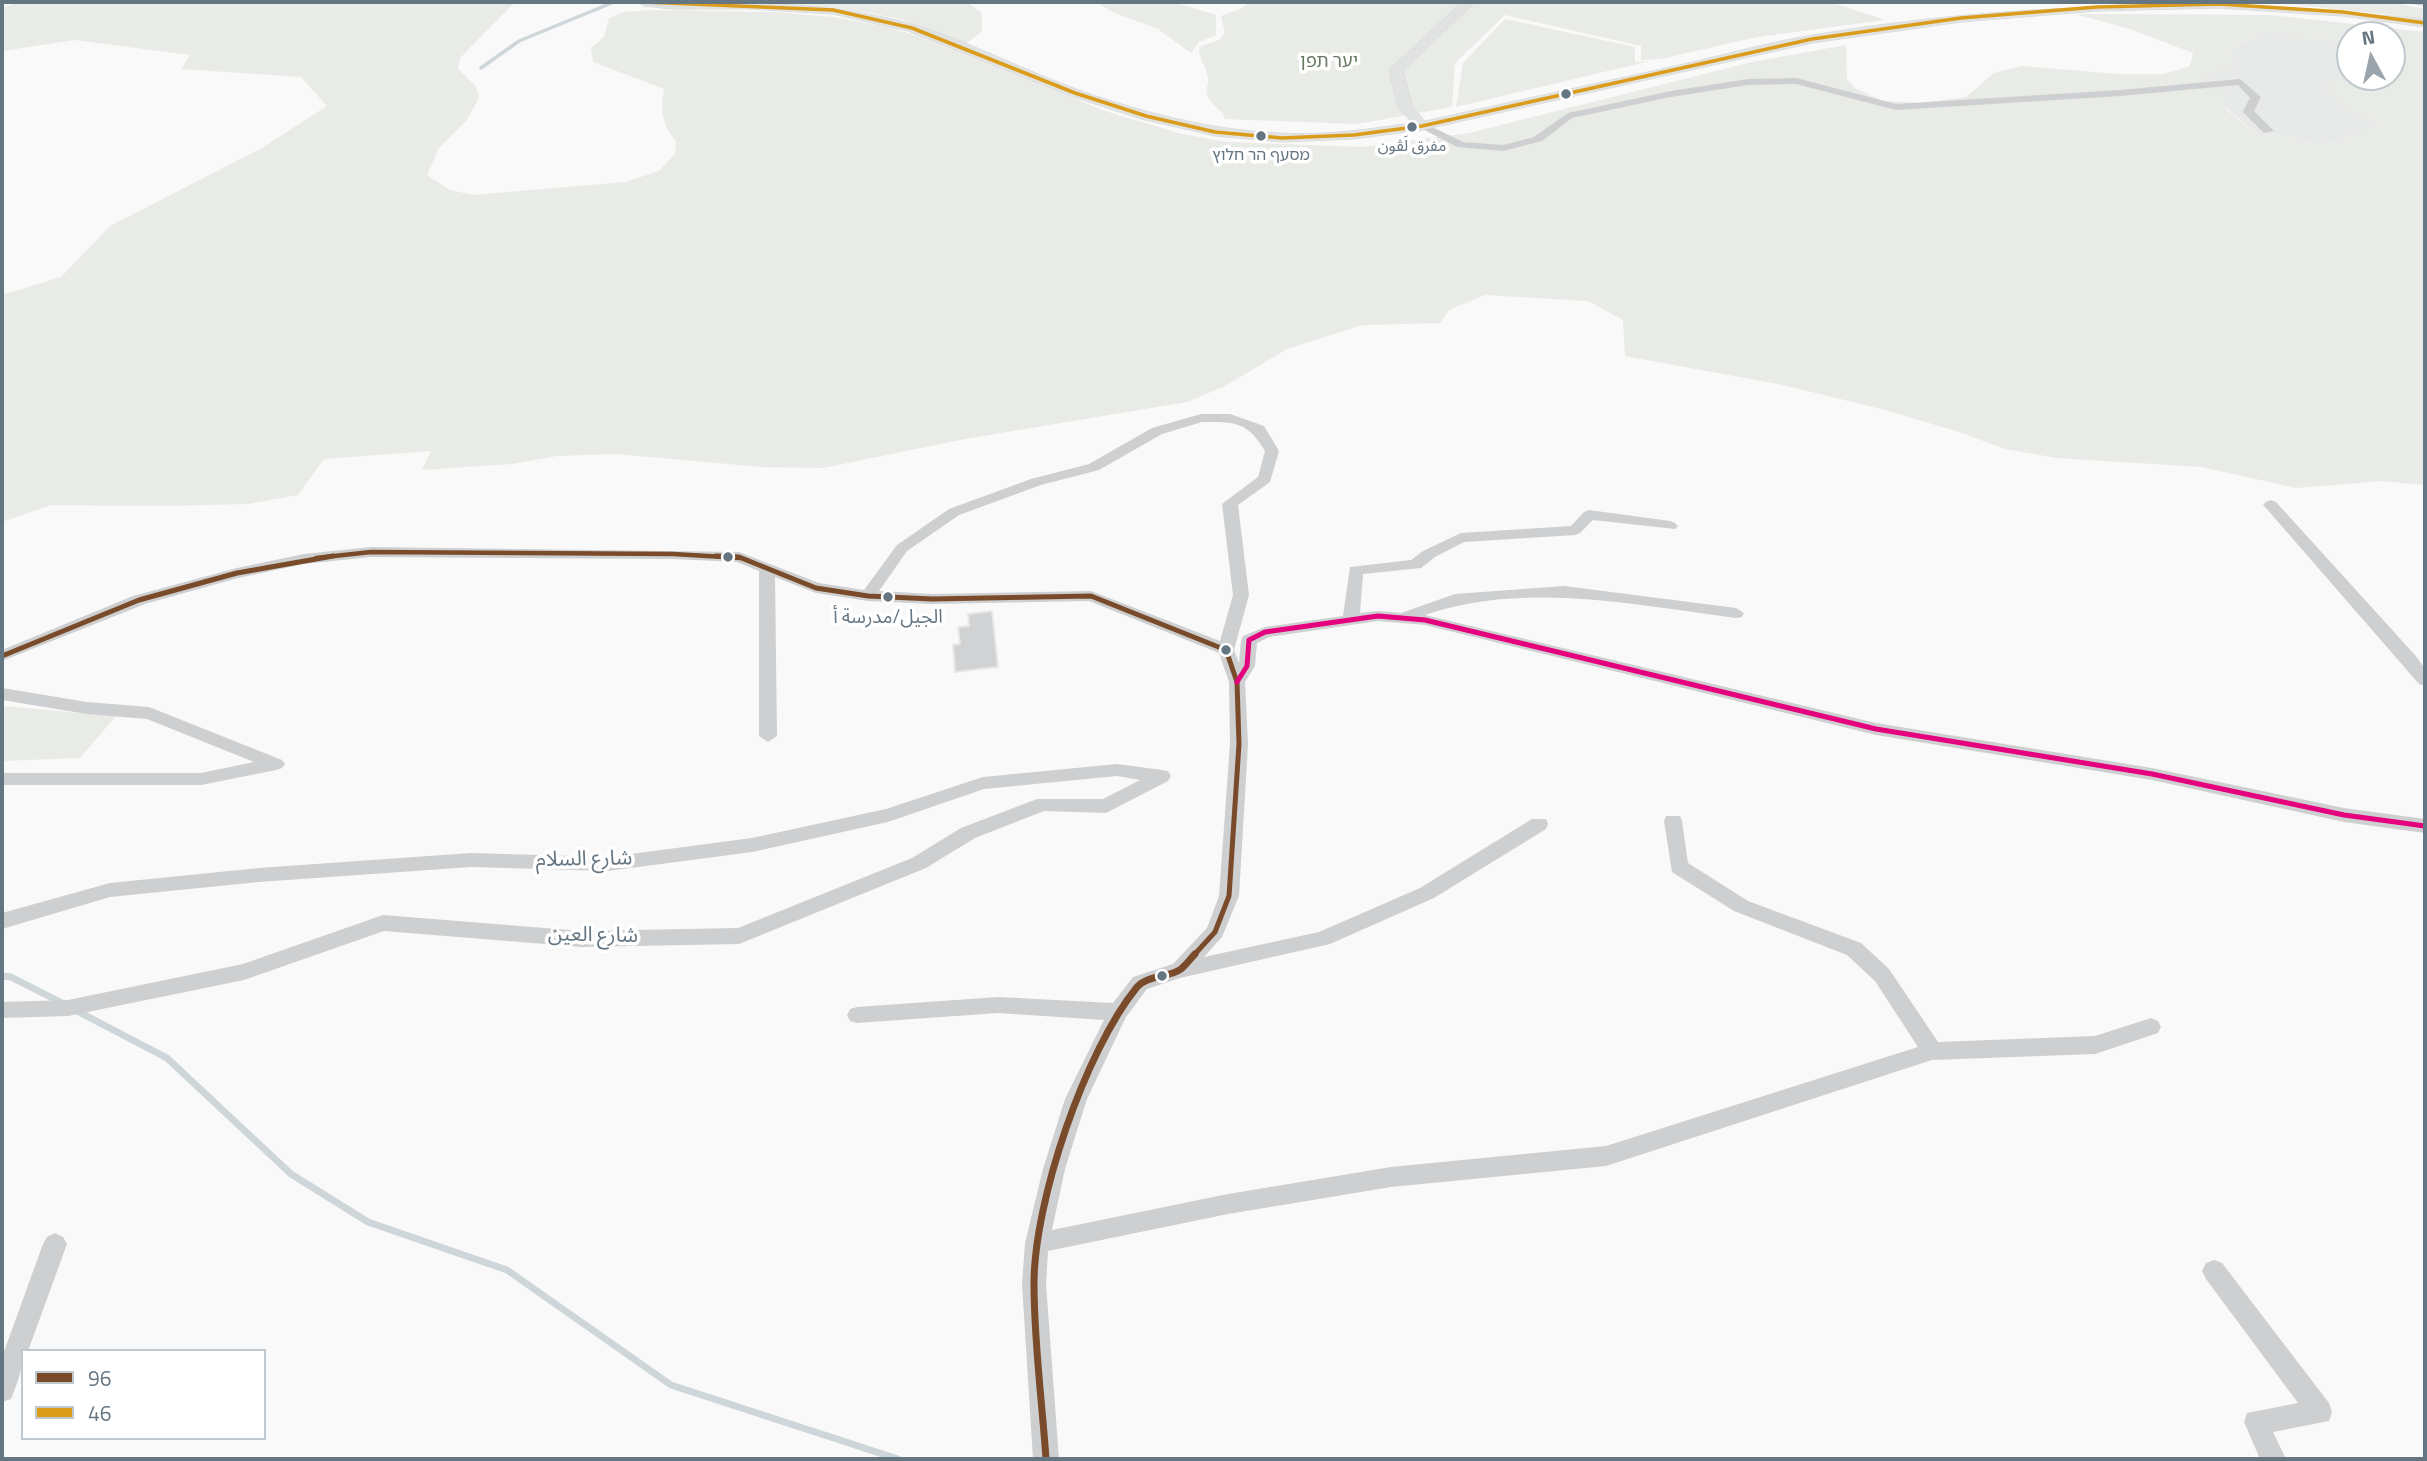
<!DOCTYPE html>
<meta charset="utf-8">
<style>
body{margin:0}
#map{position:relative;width:2427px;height:1461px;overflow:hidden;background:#f9f9f9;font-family:"Titillium Web",sans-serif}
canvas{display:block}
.frame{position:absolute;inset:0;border:4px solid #657683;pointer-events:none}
.legend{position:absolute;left:21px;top:1349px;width:245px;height:91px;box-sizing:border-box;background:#fff;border:2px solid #c1c8cd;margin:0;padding:9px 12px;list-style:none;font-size:21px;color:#657683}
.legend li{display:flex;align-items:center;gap:14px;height:35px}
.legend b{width:35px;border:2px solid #c1c8cd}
.north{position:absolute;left:2336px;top:21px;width:70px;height:70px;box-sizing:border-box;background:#fff;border:2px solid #c1c8cd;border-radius:50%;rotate:352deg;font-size:19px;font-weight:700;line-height:28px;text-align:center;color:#657683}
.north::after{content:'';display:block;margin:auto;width:24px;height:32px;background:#99a4ac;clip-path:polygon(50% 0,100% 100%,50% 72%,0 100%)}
</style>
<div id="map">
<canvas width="2427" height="1461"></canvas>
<div class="frame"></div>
<ul class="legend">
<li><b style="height:9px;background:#7a4b2a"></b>96</li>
<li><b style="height:9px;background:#da9c1a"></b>46</li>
</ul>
<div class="north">N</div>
</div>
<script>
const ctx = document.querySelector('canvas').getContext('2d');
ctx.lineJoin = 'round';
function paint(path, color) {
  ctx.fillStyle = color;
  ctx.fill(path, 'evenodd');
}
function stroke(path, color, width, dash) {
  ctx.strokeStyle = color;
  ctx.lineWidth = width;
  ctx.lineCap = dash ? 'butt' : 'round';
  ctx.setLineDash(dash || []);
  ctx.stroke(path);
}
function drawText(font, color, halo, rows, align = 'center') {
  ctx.font = font + ' "Titillium Web","Noto Sans Arabic","Noto Sans Hebrew",sans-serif';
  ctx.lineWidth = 7;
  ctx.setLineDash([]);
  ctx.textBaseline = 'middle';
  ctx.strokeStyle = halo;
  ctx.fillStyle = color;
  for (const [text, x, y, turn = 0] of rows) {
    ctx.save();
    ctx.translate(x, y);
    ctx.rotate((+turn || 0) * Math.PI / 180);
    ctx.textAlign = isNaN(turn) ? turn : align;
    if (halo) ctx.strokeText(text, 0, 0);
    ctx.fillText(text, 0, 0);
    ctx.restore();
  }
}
paint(new Path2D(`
 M 2260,33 L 2350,42 L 2350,77 L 2354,77 L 2347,81 L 2322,81 L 2379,123 L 2340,141 L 2298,143 L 2285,134 L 2257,135 L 2196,81 L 2237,64 L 2227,52 Z`), '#e8e9e9');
paint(new Path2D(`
 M 19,2 L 515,2 L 460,58 L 458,69 L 476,86 L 479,98 L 466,121 L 439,148 L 427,175 L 450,190 L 473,195 L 625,182 L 659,171 L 675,154 L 676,141 C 662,125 660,110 664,89 L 593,62 L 591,48 L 604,37 L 609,18 L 624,12 L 650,10 L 773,12 L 834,17 L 883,26 L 918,36 L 1105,111 L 1182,134 L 1227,142 L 1363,147 L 1469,133 L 1752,62 L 1846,45 L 1847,79 L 1855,88 L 1883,101 L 1922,103 L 1966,97 L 1994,73 L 2023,66 L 2119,74 L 2164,74 L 2190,66 L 2193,53 L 2130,29 L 2075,14 L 2271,15 L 2425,32 L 2425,485 L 2382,481 L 2296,488 L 2202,467 L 2057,458 L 2005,449 L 1959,432 L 1885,410 L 1783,385 L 1625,356 L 1623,320 L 1588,301 L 1485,295 L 1449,310 L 1440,323 L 1362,325 L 1287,349 L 1225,386 L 1187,402 L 965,439 L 823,468 L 762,467 L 615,454 L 557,456 L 512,464 L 422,470 L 431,451 L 324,459 L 298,495 L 248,504 L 162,506 L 51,505 L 2,522 L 2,295 L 61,277 L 110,226 L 262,148 L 327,106 L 301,77 L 181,69 L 190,55 L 75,40 L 2,51 L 2,8 ZM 2260,33 L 2350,42 L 2350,35 L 2392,35 L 2392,77 L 2321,81 L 2349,111 L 2378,123 L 2340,141 L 2298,143 L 2285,134 L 2257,135 L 2226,109 L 2228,95 L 2197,81 L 2238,64 L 2228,51 Z
 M 758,2 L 967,2 L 982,13 L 982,31 L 965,45 L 901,19 L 863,12 Z
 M 1096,2 L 1173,2 L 1216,15 L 1216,35 L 1199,42 L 1191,53 L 1158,29 L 1115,13 Z
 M 1250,2 L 1821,2 L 1840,5 L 1885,20 L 1757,37 L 1661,59 L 1641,60 L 1641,46 L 1505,15 L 1455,63 L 1452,107 L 1357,124 L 1225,119 C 1222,109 1212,106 1208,97 C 1205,90 1208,87 1208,80 C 1208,68 1198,59 1199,47 L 1219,40 L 1225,33 L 1221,16 L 1240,9 Z
 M 2273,2 L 2389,2 L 2425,9 L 2425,19 Z
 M 1505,19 L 1635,47 L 1635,62 L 1650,61 L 1456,107 L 1463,63 Z
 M 2,706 L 116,716 L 80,758 L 2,761 Z`), '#e8ebe6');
stroke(new Path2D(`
 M 481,68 L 519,41 L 614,2`), '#ced6d9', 3.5);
stroke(new Path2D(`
 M 2,976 L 11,977 L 62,1003
 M 77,1011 L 167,1058 L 291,1174 L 368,1222 L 507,1270 L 671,1385 L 898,1459`), '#ced6d9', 7);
const building = new Path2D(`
 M 992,611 L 998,667 L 955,672 L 953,645 L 960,644 L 958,627 L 969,626 L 968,614 Z`);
paint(building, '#d0d2d3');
stroke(building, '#e8e8e8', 2);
const major = new Path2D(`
 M 638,2 C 731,2 826,0 916,25 C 972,43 1024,70 1079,90 C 1144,113 1211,130 1280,133 C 1324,136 1368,129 1412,123 L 1398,107 L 1389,70 L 1462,2 L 1475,2 L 1403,71 L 1412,106 L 1425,121 C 1511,102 1598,83 1684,64 C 1727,54 1770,42 1813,35 C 2018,0 2219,0 2425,19 L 2425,27 L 2343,16 L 2218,8 L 2097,11 L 1961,22 L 1812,43 L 1422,130 L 1354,139 L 1282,142 L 1215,136 L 1141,119 L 1070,96 L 908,31 L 833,14 L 750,9 L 673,9 L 644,6 Z`);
stroke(major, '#d5d6d7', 1);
paint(new Path2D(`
 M 2411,2 L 2425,2 L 2425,6 L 2413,4 Z
 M 1796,78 L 1896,104 L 2120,90 L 2240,79 L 2261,97 L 2254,111 L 2274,131 L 2264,133 L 2244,113 L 2243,111 L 2250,98 L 2238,85 L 2120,96 L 1896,110 L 1796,84 L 1748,85 L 1671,97 L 1572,118 L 1542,141 L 1503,151 L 1457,147 L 1417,126 L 1426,124 L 1463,142 L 1503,145 L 1534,137 L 1568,113 L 1671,91 L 1748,79 Z
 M 1201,414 L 1230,414 L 1264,426 L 1279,451 L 1270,482 L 1238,505 L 1249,595 L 1234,650 L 1239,663 L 1241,640 L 1243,636 L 1265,627 L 1343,616 L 1350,567 L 1411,560 L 1423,551 L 1461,533 L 1571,526 L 1584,512 L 1589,510 L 1670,521 L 1675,523 L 1678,526 L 1675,529 L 1593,520 L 1580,533 L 1575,535 L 1464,542 L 1435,557 L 1421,568 L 1363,574 L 1360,613 L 1378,611 L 1401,613 L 1455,594 L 1564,586 L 1736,608 L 1744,613 L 1742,617 L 1736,618 C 1634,605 1525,581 1425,615 L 1876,723 L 2152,768 L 2344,808 L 2425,819 L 2425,833 L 2344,822 L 2152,780 L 1876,735 L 1425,625 L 1378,621 L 1269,637 L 1257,643 L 1255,666 L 1245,682 L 1248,744 L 1239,896 L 1222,937 L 1204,957 L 1319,932 L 1420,888 L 1532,819 L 1546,819 L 1548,824 L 1546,829 L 1434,898 L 1330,944 L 1180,978 L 1147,989 L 1126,1017 L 1087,1099 L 1065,1169 L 1052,1230 L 1228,1194 L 1391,1167 L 1606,1146 L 1918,1047 L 1875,981 L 1847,955 L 1734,911 L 1672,872 L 1664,821 L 1666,816 L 1680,816 L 1682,821 L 1688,863 L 1748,901 L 1861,943 L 1889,969 L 1938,1042 L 2095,1036 L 2151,1018 L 2158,1021 L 2161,1027 L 2158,1033 L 2095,1054 L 1932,1060 L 1606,1166 L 1391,1187 L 1228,1214 L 1048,1251 L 1046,1284 L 1059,1459 L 1033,1459 L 1022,1284 L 1025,1243 L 1043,1169 L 1065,1099 L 1104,1020 L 998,1013 L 857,1023 L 850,1021 L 847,1015 L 850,1009 L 857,1007 L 998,997 L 1113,1003 L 1133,977 L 1173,964 L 1207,928 L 1219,896 L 1230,744 L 1229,682 L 1219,653 L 1089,601 L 932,604 L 868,601 L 816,593 L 775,577 L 777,736 L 768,742 L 759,736 L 759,571 L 737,562 L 673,559 L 371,557 L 304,564 L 238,578 L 145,604 L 2,661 L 2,650 L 133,596 L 237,568 L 304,554 L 371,547 L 739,552 L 819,583 L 864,590 L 897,545 L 949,509 L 1031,479 L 1089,464 L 1152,428 ZM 1202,422 C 1235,422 1247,421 1265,451 L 1258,477 L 1222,504 L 1233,595 L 1220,641 L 1091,591 L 932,594 L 879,591 L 907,551 L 959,515 L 1041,485 L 1099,470 L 1162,434 Z
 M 2271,500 L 2276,502 L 2415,655 L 2425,669 L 2425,686 L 2419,684 L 2266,508 L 2263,505 L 2266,502 Z
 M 2,688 L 87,702 L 149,707 L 282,760 L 285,764 L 282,768 L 276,770 L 201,785 L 2,785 L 2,773 L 201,773 L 254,762 L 147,719 L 87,714 L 2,700 Z
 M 1117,764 L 1162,770 L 1168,771 L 1171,776 L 1168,781 L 1106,813 L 1044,811 L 975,838 L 926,868 L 739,944 L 582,947 L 384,931 L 244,980 L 68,1016 L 2,1018 L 2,1002 L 68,1000 L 243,964 L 383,915 L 582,931 L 738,928 L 912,858 L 961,828 L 1037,799 L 1103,799 L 1140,780 L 1117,776 L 984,789 L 888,822 L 752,852 L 608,871 L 471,867 L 259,882 L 110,897 L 2,929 L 2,913 L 110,883 L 259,868 L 471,853 L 608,857 L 752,838 L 886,809 L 983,777 Z
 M 55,1233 L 63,1237 L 67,1244 L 28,1351 L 23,1351 C 23,1368 18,1382 11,1399 L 2,1402 L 2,1357 L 43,1244 L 47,1237 Z
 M 2214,1260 L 2222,1263 L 2329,1403 L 2332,1412 L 2329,1421 L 2273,1432 L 2286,1459 L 2260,1459 L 2244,1422 L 2247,1413 L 2298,1403 L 2206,1279 L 2202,1271 L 2206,1263 Z`), '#cecfd0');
paint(major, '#e1e2e2');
stroke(new Path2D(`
 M 316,558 L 371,552 L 673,554 L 741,558`), '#7a4b2a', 4.5);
stroke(new Path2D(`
 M 716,556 L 739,557 L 816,588 L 868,596 L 932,599 L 1091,596 L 1226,650 L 1237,682 L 1239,744 L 1229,896 L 1215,932 L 1194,955
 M 2,656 L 139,600 L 237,573 L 333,556`), '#7a4b2a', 5);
stroke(new Path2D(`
 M 1046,1459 C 1042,1401 1034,1342 1034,1284 C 1034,1201 1085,1051 1137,987 C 1147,975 1169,978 1181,969 C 1186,965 1191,958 1195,954`), '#7a4b2a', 7);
stroke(new Path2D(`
 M 644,2 L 833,10 L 912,28 L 1075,93 L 1146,116 L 1215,132 L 1282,138 L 1354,135 L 1422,126 L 1812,39 L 1961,18 L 2097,7 L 2218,4 L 2343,12 L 2425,23`), '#da9c1a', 3.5);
stroke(new Path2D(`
 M 1237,682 L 1247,666 L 1249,640 L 1265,632 L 1378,616 L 1425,620 L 1876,729 L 2152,774 L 2344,815 L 2425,826`), '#e5007d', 5);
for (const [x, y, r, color] of [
 [1566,94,6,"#657683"],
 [1412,127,6,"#657683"],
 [1261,136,6,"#657683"],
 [728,557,6,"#657683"],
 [888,597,6,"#657683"],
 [1226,650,6,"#657683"],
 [1162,976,6,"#657683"]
]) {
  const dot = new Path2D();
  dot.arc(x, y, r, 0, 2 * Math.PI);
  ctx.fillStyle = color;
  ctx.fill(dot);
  stroke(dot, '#fff', 2.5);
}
drawText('16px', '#657683', '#fff', [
 ["مفرق لَڤون",1412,147],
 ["מסעף הר חלוץ",1261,156]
]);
drawText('18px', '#687a64', '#fff', [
 ["יער תפן",1329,63]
]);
drawText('19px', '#657683', '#fff', [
 ["الجيل/مدرسة أ",888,618]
]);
drawText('21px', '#657683', '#fff', [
 ["شارع السلام",584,860,-1],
 ["شارع العين",593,936,1]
]);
</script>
